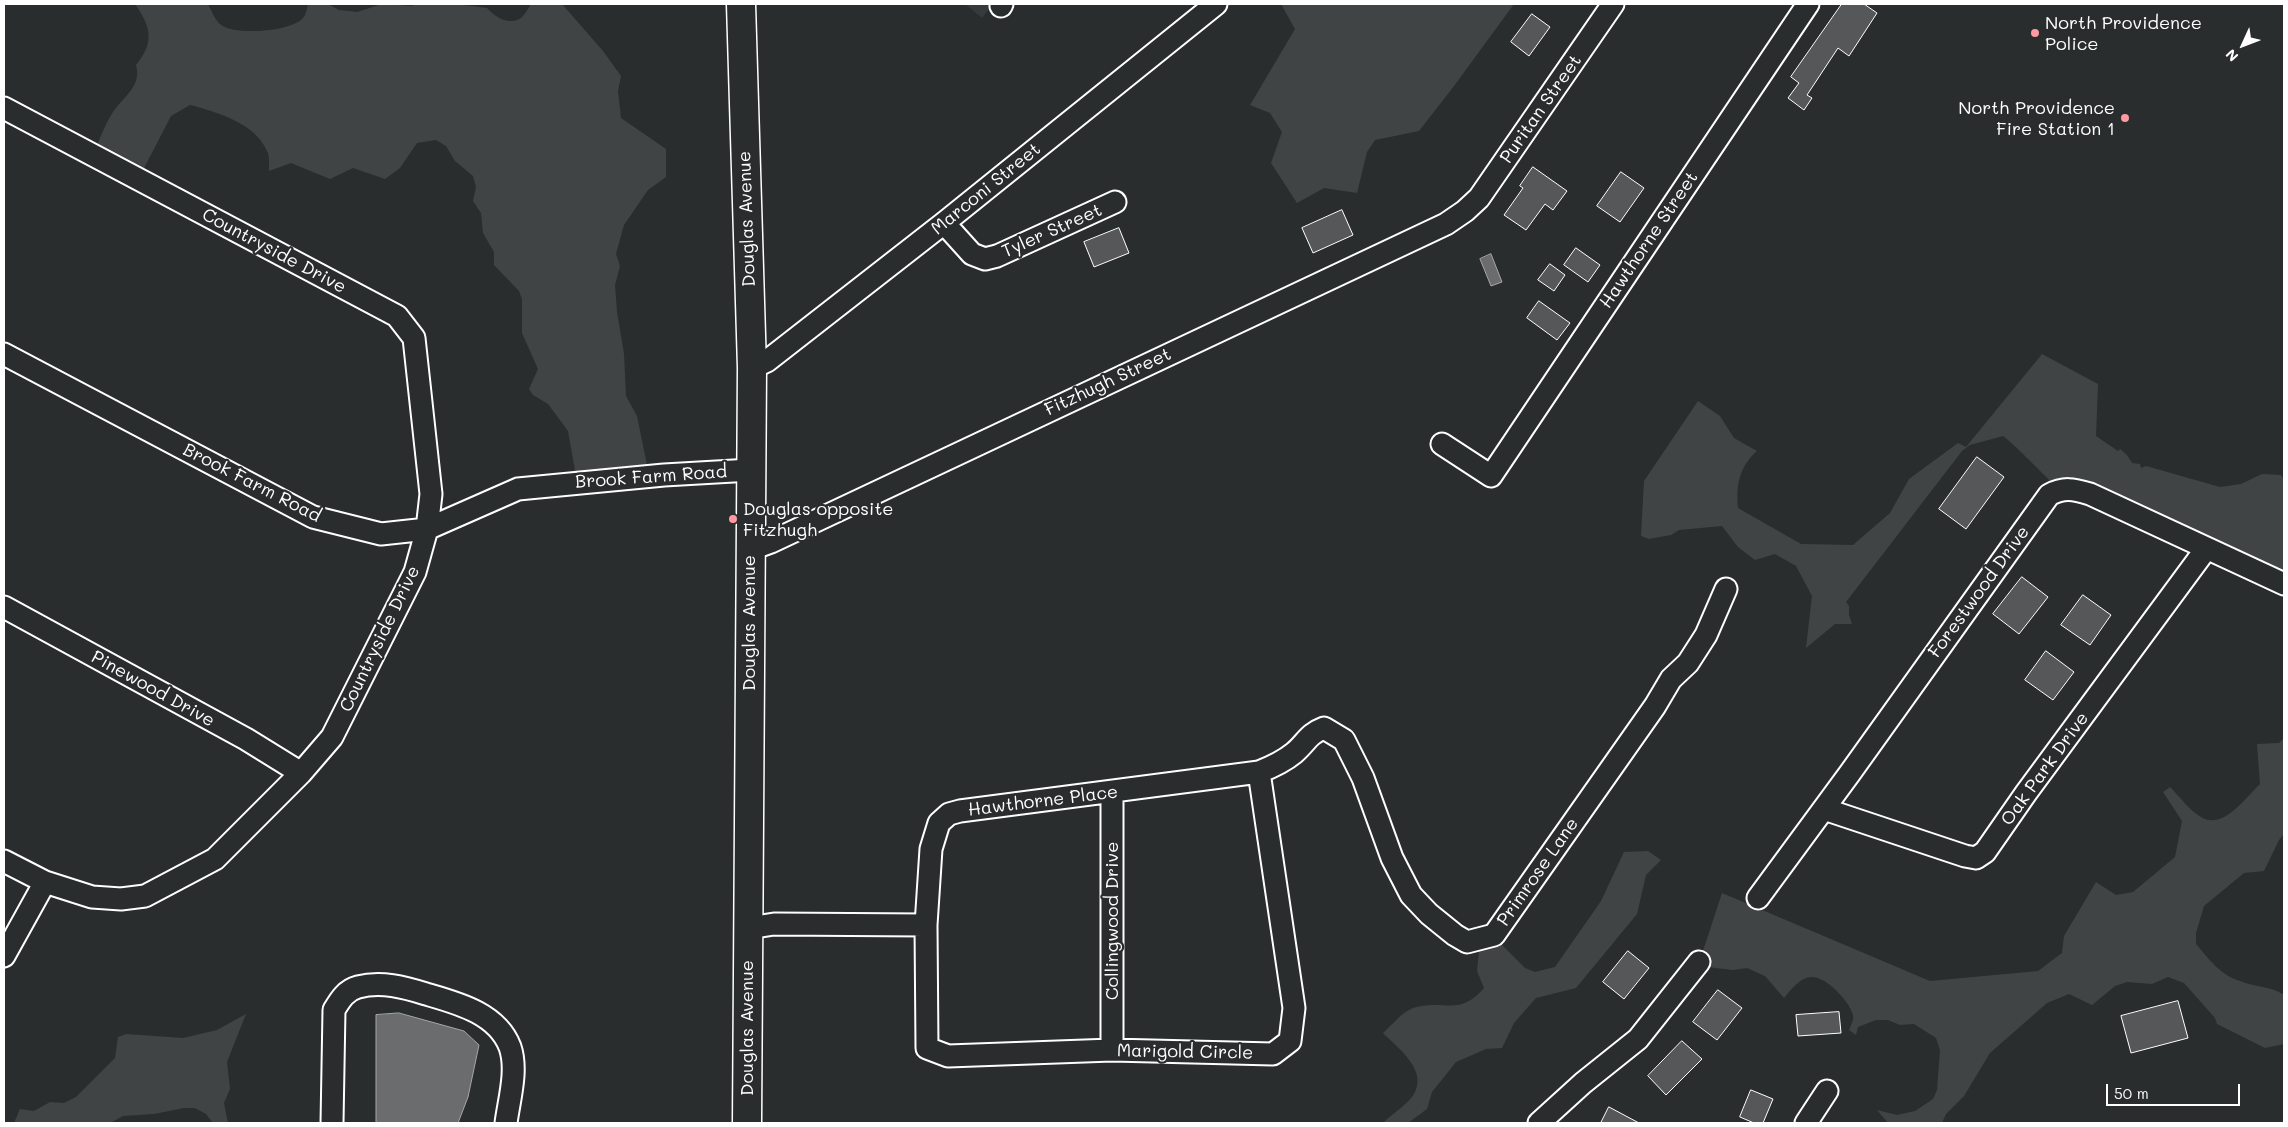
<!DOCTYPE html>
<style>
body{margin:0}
#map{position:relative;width:2288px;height:1127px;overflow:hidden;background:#2a2d2e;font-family:Mali,sans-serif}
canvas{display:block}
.frame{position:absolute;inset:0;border:5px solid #fff;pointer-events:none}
.north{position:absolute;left:2218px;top:20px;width:50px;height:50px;-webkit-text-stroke:4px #2a2d2e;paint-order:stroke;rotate:227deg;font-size:14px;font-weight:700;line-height:20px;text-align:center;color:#fff}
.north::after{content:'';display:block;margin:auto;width:18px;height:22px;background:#fff;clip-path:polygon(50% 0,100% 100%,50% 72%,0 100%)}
.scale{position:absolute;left:2106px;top:1084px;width:134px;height:22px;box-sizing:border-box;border:2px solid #fff;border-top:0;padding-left:6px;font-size:15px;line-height:18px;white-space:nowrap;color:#fff;-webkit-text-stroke:4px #2a2d2e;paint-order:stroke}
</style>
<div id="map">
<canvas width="2288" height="1127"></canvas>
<div class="frame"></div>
<div class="north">N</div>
<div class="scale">50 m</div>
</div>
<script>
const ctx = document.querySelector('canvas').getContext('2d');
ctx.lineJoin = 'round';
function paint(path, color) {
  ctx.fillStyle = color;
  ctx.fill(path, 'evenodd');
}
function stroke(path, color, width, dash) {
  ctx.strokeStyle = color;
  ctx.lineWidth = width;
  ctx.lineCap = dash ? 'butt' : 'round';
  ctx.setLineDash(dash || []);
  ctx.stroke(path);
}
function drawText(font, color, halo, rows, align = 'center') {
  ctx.font = font + ' Mali,sans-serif';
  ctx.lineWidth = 4.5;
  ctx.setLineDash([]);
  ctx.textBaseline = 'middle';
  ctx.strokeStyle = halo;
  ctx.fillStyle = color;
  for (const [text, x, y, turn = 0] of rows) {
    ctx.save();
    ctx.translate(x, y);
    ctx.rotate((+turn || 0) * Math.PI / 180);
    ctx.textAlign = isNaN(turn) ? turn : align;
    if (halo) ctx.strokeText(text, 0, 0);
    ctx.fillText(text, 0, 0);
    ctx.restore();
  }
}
paint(new Path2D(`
 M 965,4 L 993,4 L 982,18 Z`), '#373a3b');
paint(new Path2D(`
 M 135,4 L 208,4 C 211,10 215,20 220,24 C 233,36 291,32 303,18 C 306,15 307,8 308,4 L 328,4 L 339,10 L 357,12 L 382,4 L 412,6 L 415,4 L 455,4 L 487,8 C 495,17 509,26 521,18 C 525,15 528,8 531,4 L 562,4 L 603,51 L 621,76 L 618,91 L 621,118 L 666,149 L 666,177 L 648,190 L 624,225 L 616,254 L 620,266 L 615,285 L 617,312 L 624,354 L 626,396 L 637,416 L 647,465 L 644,468 L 576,476 L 568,431 L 548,404 L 533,395 L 529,389 L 538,369 L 522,333 L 522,299 L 519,291 L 494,265 L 494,252 L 483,233 L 481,213 L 473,201 L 476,187 L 473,176 L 455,161 L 446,146 L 436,140 L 417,143 L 400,168 L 385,179 L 353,168 L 330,179 L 291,163 L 269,171 C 269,165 270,156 267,151 C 255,123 217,112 190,105 L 171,116 L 141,174 L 94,152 C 100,139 105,124 113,112 C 124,96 142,86 136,65 C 155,42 151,27 135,4 Z
 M 1281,4 L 1514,4 L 1454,86 L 1419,131 L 1375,140 L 1367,152 L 1357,193 L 1324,188 L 1297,203 L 1271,163 L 1282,132 L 1270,113 L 1250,105 L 1295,29 Z
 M 2042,354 L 2098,384 L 2096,436 L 2118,451 L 2120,449 L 2127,455 L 2132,463 L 2140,464 L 2141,468 L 2146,466 L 2220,487 L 2241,484 L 2262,474 L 2281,475 L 2284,480 L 2284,583 L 2055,485 C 2037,469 2022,451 2003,436 L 1970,445 L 1962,451 L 1846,602 L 1849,606 L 1849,615 L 1852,624 L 1835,624 L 1806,648 L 1812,596 L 1796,566 L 1775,554 L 1755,560 L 1738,547 L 1722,526 L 1679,530 L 1671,535 L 1649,539 L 1641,536 L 1644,481 L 1698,401 L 1720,416 L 1734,438 L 1757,451 C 1739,467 1736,485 1738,508 L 1801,544 L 1853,545 L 1890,513 L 1909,479 L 1958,443 L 1966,447 Z
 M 2284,738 L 2284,834 L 2279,840 L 2264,871 L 2244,873 L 2204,906 L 2196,933 L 2196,944 C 2209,959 2220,975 2240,981 C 2254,987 2271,986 2284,995 L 2284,1044 L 2265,1048 L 2217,1024 L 2215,1018 L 2184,983 L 2168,977 L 2152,984 L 2127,982 L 2115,986 L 2092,1005 L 2069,994 L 2047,1003 L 1990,1053 L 1964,1096 L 1946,1114 L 1942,1123 L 1888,1123 L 1877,1110 L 1897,1115 L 1915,1111 L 1933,1099 L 1937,1090 L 1940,1050 L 1936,1038 L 1914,1024 L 1900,1025 L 1888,1020 L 1876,1020 L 1858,1027 L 1856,1035 L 1849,1030 C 1851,1025 1854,1020 1853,1015 C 1850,1002 1827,977 1812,977 C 1800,977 1791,990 1784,998 L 1765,976 L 1747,968 L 1733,970 L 1698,966 L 1722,893 L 1930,981 L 2038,971 L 2062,953 L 2064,936 L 2096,882 L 2116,895 L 2133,892 L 2175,857 L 2182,821 L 2163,792 L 2170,787 C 2179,796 2189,810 2201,817 C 2223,831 2246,797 2260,784 L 2257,744 L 2279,743 Z
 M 1648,851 L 1661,860 L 1646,875 L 1637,914 L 1576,988 L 1536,998 L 1514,1023 L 1502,1048 L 1486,1049 L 1456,1062 L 1432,1092 L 1427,1109 L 1408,1123 L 1383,1123 C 1391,1115 1409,1103 1414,1094 C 1428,1070 1398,1048 1383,1033 C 1392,1025 1402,1012 1413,1008 C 1443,998 1458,1018 1484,988 L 1477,971 L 1480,941 L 1495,938 L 1525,968 L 1535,972 L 1555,967 L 1601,901 L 1624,852 Z
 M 246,1014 L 227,1062 L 230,1089 L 224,1103 L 228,1123 L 213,1123 L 206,1114 L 195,1108 L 184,1108 L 154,1114 L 123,1116 L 110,1123 L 14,1123 L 20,1109 L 34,1111 L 50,1102 L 64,1103 L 76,1097 L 115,1058 L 118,1037 L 126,1034 L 183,1038 L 217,1030 Z`), '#414445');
const water = new Path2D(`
 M 1491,254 L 1502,282 L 1491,286 L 1480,259 Z
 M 399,1013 L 464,1031 L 479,1045 L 468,1097 L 458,1123 L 376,1123 L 376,1015 Z`);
paint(water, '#6a6c6d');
stroke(water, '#a6a7a7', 1);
const building = new Path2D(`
 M 1842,4 L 1864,4 L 1877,13 L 1849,56 L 1838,48 L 1807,95 L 1812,98 L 1804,110 L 1788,98 L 1799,83 L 1791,77 Z
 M 1532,14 L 1550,27 L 1529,56 L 1511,42 Z
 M 1533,167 L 1567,191 L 1553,210 L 1545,204 L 1526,230 L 1504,215 L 1523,188 L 1520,186 Z
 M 1621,172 L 1644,188 L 1620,222 L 1597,206 Z
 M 1342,210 L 1353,235 L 1313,253 L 1302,228 Z
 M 1119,228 L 1129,253 L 1094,267 L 1084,242 Z
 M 1576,248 L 1600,265 L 1588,282 L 1564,265 Z
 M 1550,264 L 1565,275 L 1554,291 L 1538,280 Z
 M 1539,301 L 1570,323 L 1557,340 L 1527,318 Z
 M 1977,457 L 2004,477 L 1966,529 L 1939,509 Z
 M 2022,577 L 2048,597 L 2019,634 L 1993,614 Z
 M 2083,595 L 2111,615 L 2090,645 L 2061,625 Z
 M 2046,651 L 2074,672 L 2053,700 L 2025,680 Z
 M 1628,951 L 1649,968 L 1624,999 L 1603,982 Z
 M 1718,990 L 1742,1008 L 1717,1040 L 1693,1022 Z
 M 2178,1001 L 2188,1038 L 2131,1053 L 2121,1016 Z
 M 1839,1012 L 1841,1033 L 1798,1036 L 1796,1015 Z
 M 1682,1041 L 1702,1059 L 1666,1095 L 1648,1076 Z
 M 1751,1090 L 1773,1099 L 1763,1123 L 1754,1123 L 1740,1117 Z
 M 1609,1107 L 1639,1123 L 1601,1123 Z`);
paint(building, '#555758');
stroke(building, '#fff', 1);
const minor = new Path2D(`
 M 1001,6 L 1002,4
 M 4,108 L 397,316 L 414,338 L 431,494 L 427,529 L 415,572 L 332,737 L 301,773 L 215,859 L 145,896 L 121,899 L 92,897 L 45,882 L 4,861
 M 944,223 L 972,254 L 985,259 L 997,256 L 1115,202
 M 4,354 L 313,517 L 381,534 L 427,529 L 518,489 L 664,475 L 751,470
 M 752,368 L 767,361 L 944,223 L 1216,4
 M 1442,444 L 1491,476 L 1808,4
 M 749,550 L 771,542 L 1446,224 L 1465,211 L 1479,198 L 1613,4
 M 4,607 L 246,739 L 301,773
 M 1259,772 L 1294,1008 L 1290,1041 L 1273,1054 L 1112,1050 L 948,1056 L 927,1048 L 926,925 L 931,849 L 939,823 L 949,814 L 960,811 L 1259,772 C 1272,767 1283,762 1294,753 C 1306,743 1308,734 1324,728 L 1344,740 L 1363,778 L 1392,858 L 1411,895 L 1429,914 L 1455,935 L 1467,942 L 1494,935 L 1655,706 L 1671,679 L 1688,663 L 1706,635 L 1726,589
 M 1112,792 L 1112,1050
 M 1824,809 L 1965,856 L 1976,858 L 1985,852 L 2026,793 L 2206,549
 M 1758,898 L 1850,773 L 2049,495 C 2064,487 2073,489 2090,494 L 2284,584
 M 749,928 L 774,924 L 926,925
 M 4,956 L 45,882
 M 332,1123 L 334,1010 C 340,1000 346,990 358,987 C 381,981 404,987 426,994 C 457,1003 497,1013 510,1047 C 518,1070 509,1100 506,1123
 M 1539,1123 L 1583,1083 L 1638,1039 L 1699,962
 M 1806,1123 L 1827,1091`);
const primary = new Path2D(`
 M 741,4 L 752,368 L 747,1123`);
stroke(minor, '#fff', 25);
stroke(primary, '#fff', 31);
stroke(minor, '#2a2d2e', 21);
stroke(primary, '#2a2d2e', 28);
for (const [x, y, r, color] of [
 [2035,33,5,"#ff9aa2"],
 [2125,118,5,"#ff9aa2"],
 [733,519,5,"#ff9aa2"]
]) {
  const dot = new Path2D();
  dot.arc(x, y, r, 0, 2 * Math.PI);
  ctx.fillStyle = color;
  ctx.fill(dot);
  stroke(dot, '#2a2d2e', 2);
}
drawText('18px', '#fff', '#2a2d2e', [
 ["North Providence",2045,23],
 ["Police",2045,44],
 ["North Providence",2115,108,"right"],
 ["Fire Station 1",2115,129,"right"],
 ["Douglas opposite",743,509],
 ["Fitzhugh",743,530]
], 'left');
drawText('18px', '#fff', '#2a2d2e', [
 ["Puritan Street",1541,109,-55],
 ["Marconi Street",986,189,-39],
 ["Douglas Avenue",747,219,-92],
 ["Tyler Street",1052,231,-24],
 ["Hawthorne Street",1649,240,-56],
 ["Countryside Drive",274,251,28],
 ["Fitzhugh Street",1108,382,-25],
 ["Brook Farm Road",651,477,-4],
 ["Brook Farm Road",252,483,27],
 ["Forestwood Drive",1979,592,-54],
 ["Douglas Avenue",749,623,-90],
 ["Countryside Drive",380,639,-64],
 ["Pinewood Drive",153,689,29],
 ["Oak Park Drive",2045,769,-54],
 ["Hawthorne Place",1043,801,-7],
 ["Primrose Lane",1538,872,-55],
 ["Collingwood Drive",1112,921,-90],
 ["Douglas Avenue",747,1028,-90],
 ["Marigold Circle",1185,1052,1]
]);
</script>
